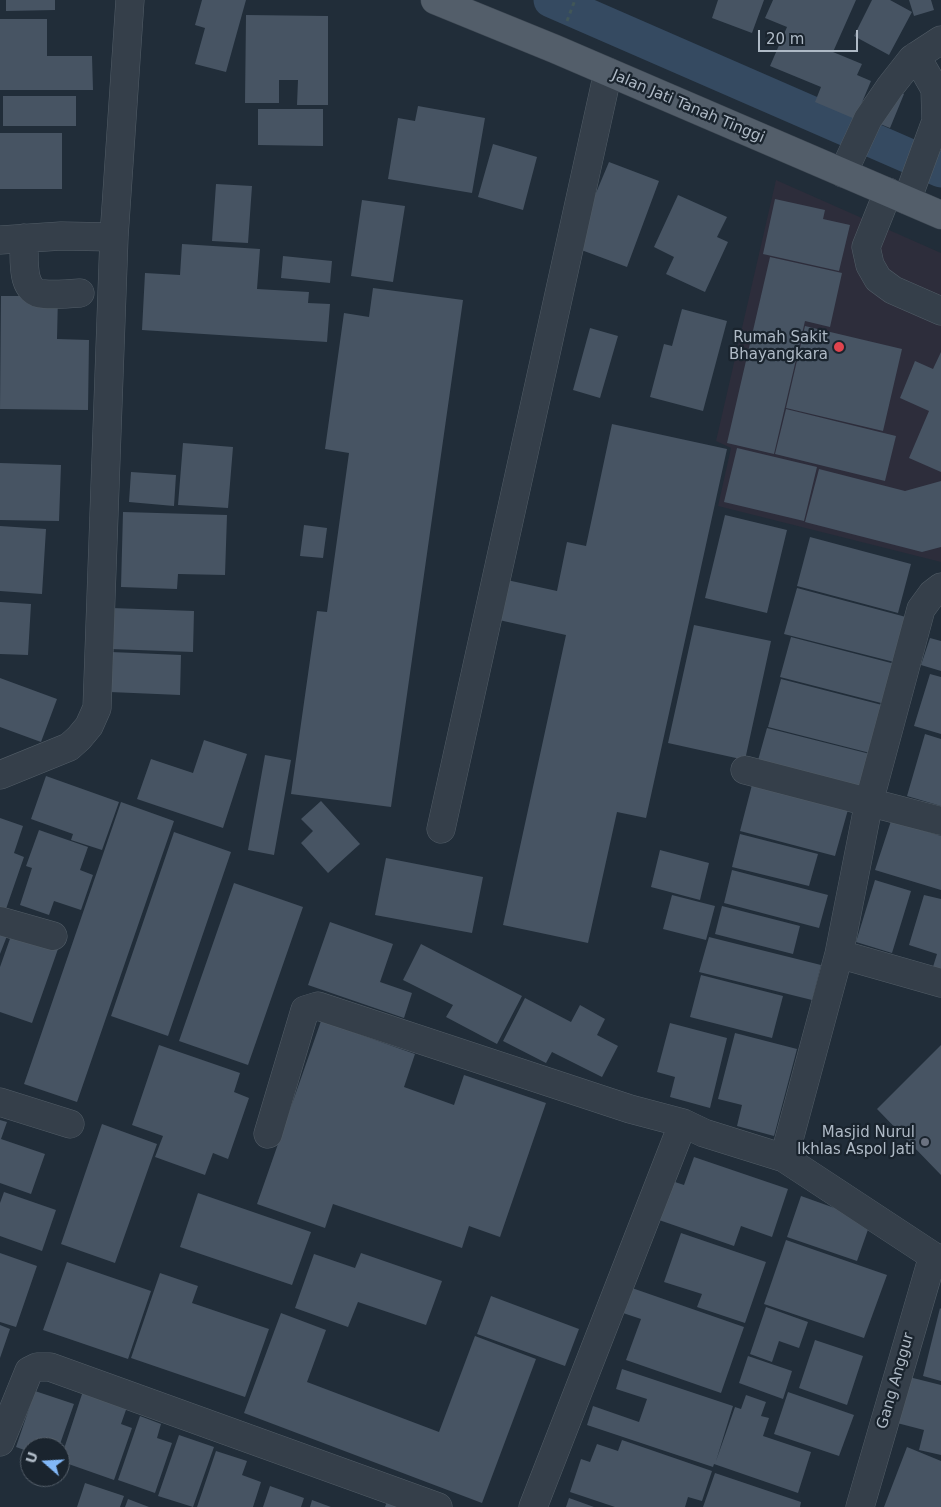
<!DOCTYPE html>
<style>
body{margin:0}
#map{position:relative;width:941px;height:1507px;overflow:hidden;background:#212d39;font-family:"DejaVu Sans",sans-serif}
canvas{display:block}
.north{position:absolute;left:20px;top:1437px;width:50px;height:50px;box-sizing:border-box;background:#1a242e;border:1px solid #56606b;border-radius:50%;rotate:289deg;font-size:14px;font-weight:700;line-height:20px;text-align:center;color:#afbac6}
.north::after{content:'';display:block;margin:auto;width:18px;height:22px;background:#82b8f8;clip-path:polygon(50% 0,100% 100%,50% 72%,0 100%)}
.scale{position:absolute;left:758px;top:30px;width:100px;height:22px;box-sizing:border-box;border:2px solid #afbac6;border-top:0;padding-left:6px;font-size:15px;line-height:18px;white-space:nowrap;color:#afbac6;-webkit-text-stroke:4px #1a242e;paint-order:stroke}
</style>
<div id="map">
<canvas width="941" height="1507"></canvas>
<div class="north">U</div>
<div class="scale">20 m</div>
</div>
<script>
const ctx = document.querySelector('canvas').getContext('2d');
ctx.lineJoin = 'round';
function paint(path, color) {
  ctx.fillStyle = color;
  ctx.fill(path, 'evenodd');
}
function stroke(path, color, width, dash) {
  ctx.strokeStyle = color;
  ctx.lineWidth = width;
  ctx.lineCap = dash ? 'butt' : 'round';
  ctx.setLineDash(dash || []);
  ctx.stroke(path);
}
function drawText(font, color, halo, rows, align = 'center') {
  ctx.font = font + ' "DejaVu Sans",sans-serif';
  ctx.lineWidth = 4.5;
  ctx.setLineDash([]);
  ctx.textBaseline = 'middle';
  ctx.strokeStyle = halo;
  ctx.fillStyle = color;
  for (const [text, x, y, turn = 0] of rows) {
    ctx.save();
    ctx.translate(x, y);
    ctx.rotate((+turn || 0) * Math.PI / 180);
    ctx.textAlign = isNaN(turn) ? turn : align;
    if (halo) ctx.strokeText(text, 0, 0);
    ctx.fillText(text, 0, 0);
    ctx.restore();
  }
}
paint(new Path2D(`
 M 776,180 L 941,253 L 941,562 L 718,506 L 731,448 L 716,441 Z`), '#2d2d3b');
stroke(new Path2D(`
 M 551,0 L 941,170`), '#354a61', 35);
paint(new Path2D(`
 M 6,0 L 55,0 L 55,10 L 6,11 Z
 M 202,0 L 246,0 L 226,72 L 195,64 L 205,28 L 195,25 Z
 M 718,0 L 764,0 L 752,33 L 712,18 Z
 M 773,0 L 856,0 L 833,52 L 862,64 L 857,75 L 871,81 L 855,119 L 815,102 L 821,87 L 770,66 L 787,27 L 765,18 Z
 M 872,0 L 890,0 L 912,12 L 889,55 L 854,36 Z
 M 909,0 L 931,0 L 934,10 L 914,16 Z
 M 246,15 L 328,16 L 328,105 L 297,105 L 298,80 L 279,80 L 279,103 L 245,103 Z
 M 0,19 L 47,19 L 47,56 L 92,56 L 93,90 L 0,90 Z
 M 877,83 L 904,94 L 890,128 L 863,117 Z
 M 3,96 L 76,96 L 76,126 L 3,126 Z
 M 418,106 L 485,118 L 472,193 L 388,179 L 398,118 L 415,121 Z
 M 258,109 L 323,109 L 323,146 L 258,145 Z
 M 0,133 L 62,133 L 62,189 L 0,189 Z
 M 493,144 L 537,157 L 523,210 L 478,197 Z
 M 609,162 L 659,181 L 627,267 L 576,248 L 593,200 Z
 M 216,184 L 252,186 L 248,243 L 212,241 Z
 M 678,195 L 727,217 L 717,237 L 728,242 L 705,292 L 666,274 L 674,257 L 654,247 Z
 M 775,199 L 825,210 L 823,219 L 850,225 L 839,271 L 763,254 Z
 M 362,200 L 405,206 L 393,282 L 351,276 Z
 M 182,244 L 260,249 L 257,289 L 309,292 L 308,303 L 330,304 L 327,342 L 142,330 L 145,273 L 180,275 Z
 M 283,256 L 332,261 L 330,283 L 281,278 Z
 M 770,257 L 842,273 L 830,327 L 805,321 L 774,454 L 727,443 Z
 M 373,288 L 463,300 L 391,807 L 291,794 L 317,611 L 327,612 L 349,453 L 325,449 L 344,313 L 369,317 Z
 M 1,296 L 58,296 L 57,339 L 89,340 L 88,410 L 0,409 Z
 M 682,309 L 727,321 L 703,411 L 650,397 L 664,344 L 672,346 Z
 M 805,326 L 902,349 L 883,431 L 786,408 Z
 M 590,328 L 618,336 L 600,398 L 573,390 Z
 M 941,352 L 941,472 L 909,458 L 929,411 L 900,398 L 915,361 L 933,369 Z
 M 786,409 L 896,436 L 885,481 L 775,454 Z
 M 612,424 L 727,449 L 646,818 L 617,812 L 588,943 L 503,925 L 566,635 L 499,620 L 507,580 L 557,591 L 567,542 L 586,546 Z
 M 183,443 L 233,447 L 228,508 L 178,505 Z
 M 737,448 L 817,467 L 804,521 L 724,502 Z
 M 0,463 L 61,465 L 59,521 L 0,520 Z
 M 819,469 L 905,491 L 941,481 L 941,547 L 922,552 L 805,522 Z
 M 131,472 L 176,475 L 174,506 L 129,502 Z
 M 123,512 L 227,515 L 225,575 L 178,574 L 177,589 L 121,587 Z
 M 725,515 L 787,530 L 767,613 L 705,598 Z
 M 304,525 L 327,528 L 323,558 L 300,556 Z
 M 0,526 L 46,529 L 42,594 L 0,591 Z
 M 810,537 L 911,564 L 898,613 L 797,586 Z
 M 797,588 L 906,617 L 894,662 L 784,634 Z
 M 0,602 L 31,604 L 28,655 L 0,654 Z
 M 112,608 L 194,611 L 193,652 L 110,649 Z
 M 694,625 L 771,641 L 745,760 L 668,743 Z
 M 791,637 L 895,664 L 885,704 L 780,677 Z
 M 930,638 L 941,641 L 941,671 L 921,665 Z
 M 111,652 L 181,655 L 180,695 L 110,692 Z
 M 930,674 L 941,677 L 941,734 L 914,726 Z
 M 0,678 L 57,699 L 41,742 L 0,727 Z
 M 781,679 L 886,706 L 874,754 L 768,727 Z
 M 767,728 L 874,755 L 863,799 L 755,771 Z
 M 925,734 L 941,739 L 941,806 L 907,796 Z
 M 204,740 L 247,754 L 223,828 L 137,799 L 151,759 L 193,773 Z
 M 265,755 L 291,760 L 274,855 L 248,850 Z
 M 46,776 L 119,802 L 102,850 L 71,840 L 73,834 L 31,819 Z
 M 753,781 L 849,806 L 835,856 L 740,831 Z
 M 321,801 L 360,844 L 328,873 L 301,843 L 313,831 L 301,819 Z
 M 121,802 L 174,821 L 77,1102 L 24,1084 Z
 M 0,818 L 23,826 L 14,853 L 24,857 L 6,909 L 0,907 Z
 M 891,821 L 941,836 L 941,890 L 875,870 Z
 M 39,830 L 88,847 L 80,870 L 93,875 L 81,910 L 54,901 L 49,915 L 20,905 L 32,868 L 26,866 Z
 M 174,832 L 231,852 L 168,1036 L 111,1016 Z
 M 740,834 L 818,854 L 809,886 L 732,867 Z
 M 660,850 L 709,863 L 700,900 L 651,887 Z
 M 386,858 L 483,877 L 472,933 L 375,915 Z
 M 732,870 L 828,895 L 819,928 L 724,903 Z
 M 875,880 L 911,891 L 892,953 L 856,942 Z
 M 234,883 L 303,907 L 248,1065 L 179,1041 Z
 M 672,895 L 715,906 L 706,940 L 663,929 Z
 M 924,895 L 941,899 L 941,973 L 932,970 L 937,954 L 909,945 Z
 M 722,906 L 800,926 L 793,954 L 715,934 Z
 M 330,922 L 393,944 L 380,982 L 412,993 L 404,1018 L 308,985 Z
 M 0,933 L 7,936 L 0,954 Z
 M 12,933 L 58,949 L 32,1023 L 0,1012 L 0,967 Z
 M 709,937 L 821,965 L 812,1000 L 699,972 Z
 M 421,944 L 522,996 L 497,1044 L 446,1017 L 453,1005 L 403,980 Z
 M 701,975 L 783,996 L 772,1038 L 690,1017 Z
 M 525,998 L 571,1022 L 580,1005 L 605,1019 L 597,1035 L 618,1046 L 602,1077 L 552,1052 L 546,1063 L 503,1041 Z
 M 321,1021 L 415,1054 L 404,1087 L 454,1105 L 464,1075 L 546,1103 L 500,1237 L 469,1226 L 462,1248 L 333,1204 L 325,1228 L 257,1204 Z
 M 670,1023 L 727,1038 L 710,1108 L 670,1097 L 675,1077 L 657,1072 Z
 M 735,1033 L 797,1049 L 774,1136 L 737,1126 L 742,1105 L 718,1099 Z
 M 159,1045 L 240,1073 L 234,1092 L 249,1098 L 228,1159 L 213,1153 L 205,1175 L 155,1157 L 163,1136 L 132,1125 Z
 M 941,1045 L 941,1175 L 877,1109 Z
 M 0,1120 L 7,1122 L 1,1139 L 45,1154 L 31,1194 L 0,1183 Z
 M 102,1124 L 157,1144 L 115,1263 L 61,1244 Z
 M 694,1157 L 788,1189 L 772,1237 L 741,1226 L 734,1246 L 659,1220 L 672,1181 L 684,1185 Z
 M 4,1192 L 56,1210 L 42,1251 L 0,1236 L 0,1203 Z
 M 198,1193 L 311,1232 L 292,1285 L 180,1247 Z
 M 801,1196 L 871,1221 L 857,1261 L 787,1237 Z
 M 681,1233 L 766,1262 L 745,1323 L 697,1307 L 702,1294 L 664,1282 Z
 M 786,1240 L 887,1275 L 864,1338 L 764,1304 Z
 M 0,1253 L 37,1266 L 16,1327 L 0,1322 Z
 M 361,1253 L 442,1281 L 426,1325 L 358,1302 L 348,1327 L 295,1308 L 314,1254 L 355,1268 Z
 M 67,1262 L 151,1291 L 128,1359 L 43,1330 Z
 M 160,1273 L 198,1286 L 192,1303 L 269,1329 L 245,1397 L 131,1358 Z
 M 632,1288 L 744,1327 L 721,1393 L 626,1360 L 641,1319 L 623,1313 Z
 M 491,1296 L 579,1329 L 565,1366 L 477,1334 Z
 M 766,1307 L 808,1322 L 799,1348 L 779,1341 L 772,1362 L 750,1354 Z
 M 940,1308 L 941,1309 L 941,1381 L 923,1376 Z
 M 281,1313 L 326,1330 L 307,1382 L 439,1432 L 475,1336 L 536,1359 L 482,1503 L 244,1413 Z
 M 0,1325 L 10,1329 L 0,1358 Z
 M 815,1340 L 863,1356 L 847,1405 L 799,1388 Z
 M 748,1356 L 792,1371 L 783,1399 L 739,1383 Z
 M 622,1369 L 733,1406 L 716,1461 L 735,1407 L 741,1409 L 746,1395 L 766,1402 L 761,1416 L 769,1418 L 763,1436 L 811,1452 L 798,1493 L 714,1464 L 713,1467 L 587,1425 L 593,1406 L 639,1422 L 647,1399 L 616,1389 Z
 M 909,1377 L 941,1385 L 941,1455 L 919,1450 L 924,1430 L 897,1423 Z
 M 35,1391 L 74,1404 L 59,1447 L 30,1447 L 30,1452 L 16,1447 Z
 M 83,1391 L 127,1407 L 121,1424 L 132,1428 L 114,1480 L 60,1461 Z
 M 788,1392 L 854,1415 L 839,1456 L 774,1434 Z
 M 140,1416 L 161,1424 L 157,1438 L 172,1443 L 155,1493 L 118,1480 Z
 M 179,1435 L 214,1447 L 193,1507 L 158,1496 Z
 M 622,1440 L 712,1471 L 702,1501 L 688,1497 L 685,1507 L 615,1507 L 570,1492 L 581,1459 L 590,1462 L 597,1444 L 618,1451 Z
 M 907,1447 L 941,1461 L 941,1507 L 884,1507 Z
 M 216,1451 L 247,1461 L 242,1475 L 261,1482 L 253,1507 L 197,1507 Z
 M 715,1473 L 801,1502 L 800,1507 L 703,1507 Z
 M 85,1483 L 124,1496 L 120,1507 L 77,1507 Z
 M 270,1486 L 304,1498 L 301,1507 L 263,1507 Z
 M 569,1498 L 594,1507 L 566,1507 Z
 M 128,1499 L 149,1507 L 125,1507 Z
 M 388,1499 L 409,1507 L 385,1507 Z
 M 312,1500 L 331,1507 L 310,1507 Z`), '#475463');
const minor = new Path2D(`
 M 843,173 L 868,119 L 890,87 L 912,59 L 941,40
 M 888,192 L 866,247 L 870,265 L 878,279 L 893,290 L 941,311
 M 907,200 L 936,121 L 935,89 L 916,56
 M 24,238 C 25,256 19,293 44,294 C 56,295 68,294 80,293
 M 0,240 L 61,236 L 114,237
 M 745,770 L 941,821
 M 0,775 L 69,747 L 79,738 L 89,726 L 97,708 L 114,237 L 130,0
 M 441,829 L 608,72
 M 0,921 L 53,936
 M 839,954 L 941,983
 M 0,1102 L 70,1124
 M 268,1134 L 305,1010 L 318,1006 L 630,1109 L 683,1123
 M 784,1158 L 839,954 L 869,802 L 921,609 L 932,594 L 941,587
 M 0,1442 L 29,1371 L 37,1367 L 50,1367 L 438,1507
 M 533,1507 L 683,1123 L 704,1133 L 784,1158 L 933,1256 L 941,1260
 M 860,1507 L 933,1256`);
const major = new Path2D(`
 M 435,0 L 555,49 L 941,215`);
stroke(minor, '#525d67', 29);
stroke(major, '#3e4853', 29);
stroke(new Path2D(`
 M 567,21 L 575,0`), '#415658', 3, [4, 4]);
stroke(minor, '#353f4a', 28);
stroke(major, '#535e6a', 28);
for (const [x, y, r, color] of [
 [839,347,6,"#e0444e"],
 [925,1142,5,"#6b7280"]
]) {
  const dot = new Path2D();
  dot.arc(x, y, r, 0, 2 * Math.PI);
  ctx.fillStyle = color;
  ctx.fill(dot);
  stroke(dot, '#1a242e', 2);
}
drawText('15px', '#afbac6', '#1a242e', [
 ["Jalan Jati Tanah Tinggi",688,107,23],
 ["Gang Anggur",896,1381,-74]
]);
drawText('15px', '#afbac6', '#1a242e', [
 ["Rumah Sakit",828,338],
 ["Bhayangkara",828,355],
 ["Masjid Nurul",915,1133],
 ["Ikhlas Aspol Jati",915,1150]
], 'right');
</script>
